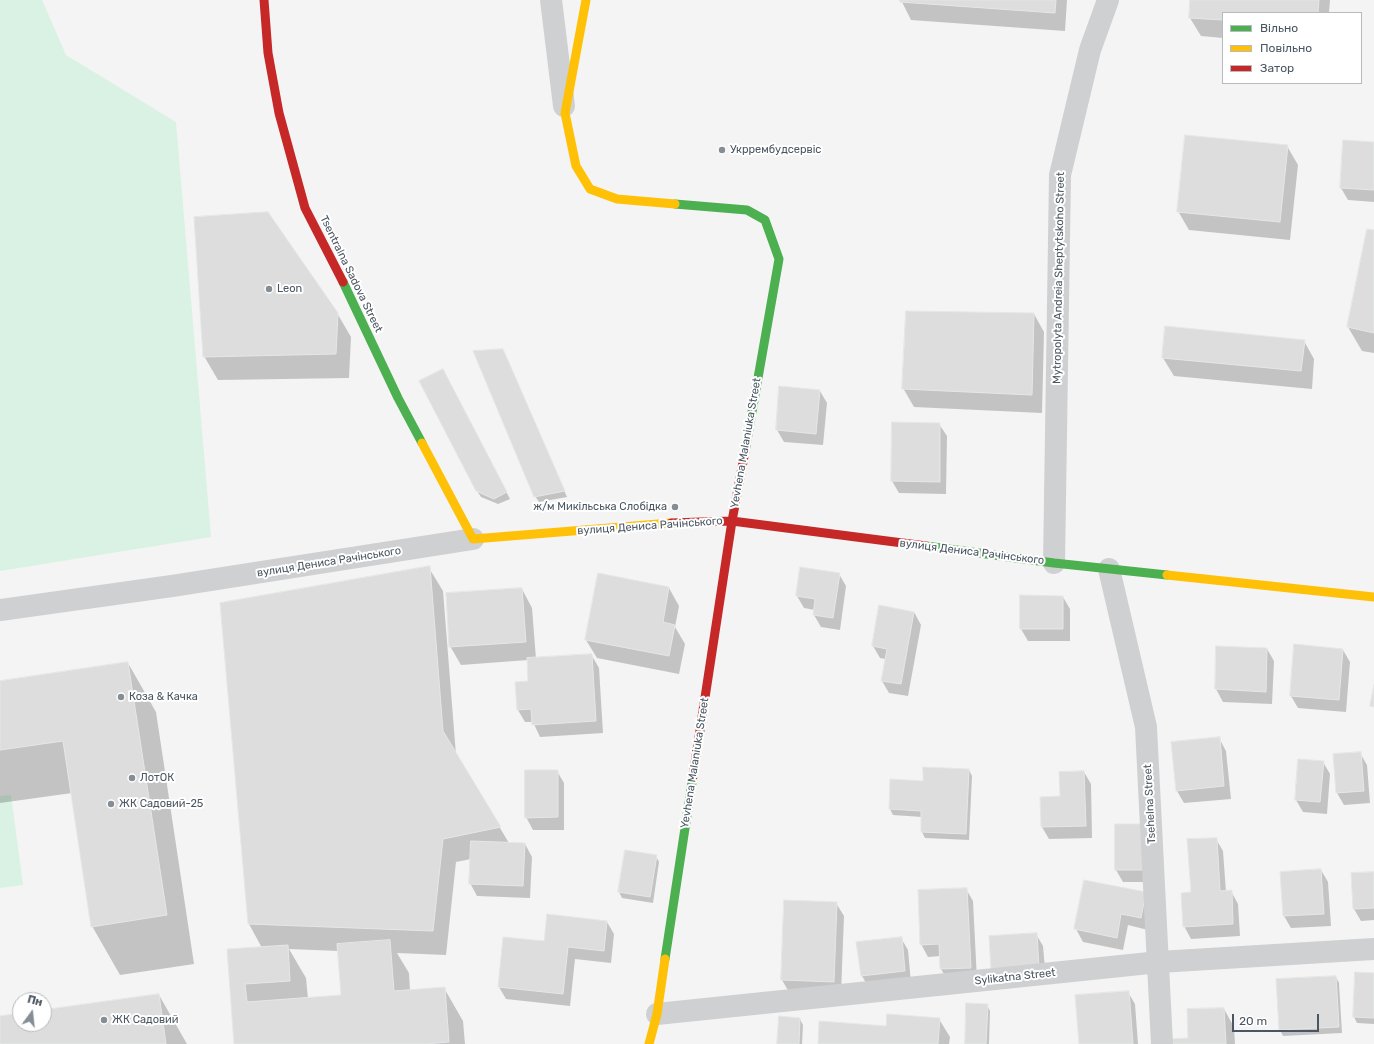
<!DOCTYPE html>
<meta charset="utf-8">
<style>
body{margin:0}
#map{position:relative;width:1374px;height:1044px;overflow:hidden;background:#f4f4f4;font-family:Rubik,sans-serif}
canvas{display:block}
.legend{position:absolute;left:1222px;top:12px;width:140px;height:72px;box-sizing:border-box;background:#fff;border:1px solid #b7bbc0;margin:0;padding:5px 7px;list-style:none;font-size:12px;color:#4a5661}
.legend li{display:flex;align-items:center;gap:8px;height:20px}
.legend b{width:20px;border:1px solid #b7bbc0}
.north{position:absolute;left:12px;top:992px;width:40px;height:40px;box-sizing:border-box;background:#fff;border:1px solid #b7bbc0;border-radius:50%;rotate:15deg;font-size:11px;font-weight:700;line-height:16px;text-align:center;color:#4a5661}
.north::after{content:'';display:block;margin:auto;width:14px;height:18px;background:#868d94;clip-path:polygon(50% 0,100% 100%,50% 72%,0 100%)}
.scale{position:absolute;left:1232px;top:1014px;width:87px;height:18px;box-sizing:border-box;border:2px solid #4a5661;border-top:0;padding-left:5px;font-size:12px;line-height:14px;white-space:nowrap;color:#4a5661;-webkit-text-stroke:3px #fff;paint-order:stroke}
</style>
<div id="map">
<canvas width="1374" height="1044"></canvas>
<ul class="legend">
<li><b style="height:5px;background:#4caf50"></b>Вільно</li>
<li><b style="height:5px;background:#ffc107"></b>Повільно</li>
<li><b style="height:5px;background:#c62828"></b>Затор</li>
</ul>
<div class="north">Пн</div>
<div class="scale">20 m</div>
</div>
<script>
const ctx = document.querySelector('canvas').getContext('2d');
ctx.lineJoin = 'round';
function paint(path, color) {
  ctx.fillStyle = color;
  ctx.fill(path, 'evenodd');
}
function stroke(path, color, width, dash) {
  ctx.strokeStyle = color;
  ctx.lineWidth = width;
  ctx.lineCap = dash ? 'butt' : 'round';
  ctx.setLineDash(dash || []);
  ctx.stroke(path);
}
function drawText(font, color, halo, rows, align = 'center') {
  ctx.font = font + ' Rubik,sans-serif';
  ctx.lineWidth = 4;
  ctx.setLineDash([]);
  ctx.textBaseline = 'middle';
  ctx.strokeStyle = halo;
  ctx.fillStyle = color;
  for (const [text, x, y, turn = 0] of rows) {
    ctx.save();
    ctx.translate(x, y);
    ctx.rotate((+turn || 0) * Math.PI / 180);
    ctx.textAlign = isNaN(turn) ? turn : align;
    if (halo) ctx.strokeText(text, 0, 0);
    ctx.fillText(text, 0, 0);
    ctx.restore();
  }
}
paint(new Path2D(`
 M 0,0 L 42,0 L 66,55 L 176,122 L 211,537 L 0,571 Z
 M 11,795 L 23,885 L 0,888 L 0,796 Z`), '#d9f2e3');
paint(new Path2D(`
 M 901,0 L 1067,0 L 1065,31 L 911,20 Z
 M 1191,0 L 1330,0 L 1329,13 L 1223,13 L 1223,38 L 1201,36 L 1190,18 Z
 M 1374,143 L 1374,202 L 1348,200 L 1341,188 Z
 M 1287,146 L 1298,165 L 1290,240 L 1189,230 L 1178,211 Z
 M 1374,231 L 1374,353 L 1362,351 L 1348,327 Z
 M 337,313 L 351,337 L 349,378 L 218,380 L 204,356 Z
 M 1034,314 L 1044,332 L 1042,413 L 914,407 L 903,388 Z
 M 1304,341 L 1314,359 L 1312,389 L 1174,376 L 1163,358 Z
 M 506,356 L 567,497 L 539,502 L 535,496 Z
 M 446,376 L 510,499 L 498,504 L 481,497 L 477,491 Z
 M 820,391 L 827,403 L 823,445 L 784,442 L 777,430 Z
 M 939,424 L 947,436 L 946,494 L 899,493 L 892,481 Z
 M 429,568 L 443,591 L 456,755 L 509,843 L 525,844 L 532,857 L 530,898 L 477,896 L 470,883 L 471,859 L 456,862 L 446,955 L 397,953 L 409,973 L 410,991 L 444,988 L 463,1021 L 465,1044 L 235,1044 L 228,950 L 262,948 L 249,924 ZM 289,949 L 339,951 L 342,996 L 308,999 L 306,978 Z
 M 839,574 L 846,586 L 840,630 L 821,627 L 814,615 L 815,610 L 804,608 L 797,596 Z
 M 669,588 L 679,606 L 675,627 L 685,644 L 679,674 L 597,658 L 586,640 Z
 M 522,589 L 532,608 L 536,659 L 592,656 L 599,668 L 603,733 L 540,737 L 533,722 L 525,722 L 518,710 L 516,683 L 529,682 L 528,660 L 461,665 L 450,646 Z
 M 1063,597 L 1070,609 L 1070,641 L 1028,641 L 1021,629 Z
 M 914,612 L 921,625 L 908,696 L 889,693 L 882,681 L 886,659 L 880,658 L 873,646 Z
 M 1217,647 L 1267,649 L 1274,661 L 1272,704 L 1223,702 L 1216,689 Z
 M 1343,650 L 1350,662 L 1346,712 L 1298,708 L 1291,696 Z
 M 128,663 L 156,712 L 194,964 L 120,975 L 92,926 L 72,793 L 0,803 L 0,682 Z
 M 1219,738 L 1226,751 L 1231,799 L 1184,803 L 1177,791 Z
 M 1360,753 L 1367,765 L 1370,803 L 1344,805 L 1337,793 L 1334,754 Z
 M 1299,760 L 1323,762 L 1330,774 L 1327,814 L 1303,812 L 1296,800 Z
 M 969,770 L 972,776 L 969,840 L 925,838 L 922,832 L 922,817 L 893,815 L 890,809 L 891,780 L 924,782 Z
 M 557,771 L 564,783 L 564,830 L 533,830 L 526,817 Z
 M 1084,772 L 1091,784 L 1092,838 L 1049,839 L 1042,827 L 1061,797 Z
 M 1116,825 L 1150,882 L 1123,882 L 1116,870 Z
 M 1216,839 L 1223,851 L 1226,892 L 1231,891 L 1238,904 L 1240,936 L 1191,939 L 1184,926 L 1192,893 Z
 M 656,856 L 659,862 L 653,903 L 622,898 L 619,892 Z
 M 1321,870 L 1328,882 L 1331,926 L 1291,928 L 1284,916 L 1281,873 Z
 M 1374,873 L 1374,920 L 1361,921 L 1354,909 Z
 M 1085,881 L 1146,893 L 1148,930 L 1128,925 L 1123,950 L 1083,942 L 1076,929 Z
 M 966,889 L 973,901 L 977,980 L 948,981 L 941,969 L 940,956 L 928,957 L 921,944 Z
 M 836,903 L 844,916 L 841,994 L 789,992 L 782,980 Z
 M 607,922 L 614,934 L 611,963 L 575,959 L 570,1006 L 506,999 L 499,987 L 545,942 Z
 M 1036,934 L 1043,946 L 1046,980 L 999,983 Z
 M 901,938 L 908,950 L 911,983 L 869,988 L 862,976 Z
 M 1374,974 L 1374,1024 L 1357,1023 L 1354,1017 Z
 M 1336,977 L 1339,983 L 1342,1033 L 1283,1036 L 1280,1030 Z
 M 1128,992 L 1135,1004 L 1138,1044 L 1080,1044 Z
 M 159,995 L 187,1044 L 0,1044 L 0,1017 L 20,1015 L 20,1024 L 44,1024 L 44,1011 Z
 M 987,1005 L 990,1011 L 989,1044 L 966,1044 Z
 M 1224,1009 L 1234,1027 L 1235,1044 L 1172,1044 L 1189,1039 Z
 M 800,1019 L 803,1025 L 802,1044 L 778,1044 Z
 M 939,1019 L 950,1037 L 949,1044 L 819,1044 L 887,1027 Z`), '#0003');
const building = new Path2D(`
 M 900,0 L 1056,0 L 1055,13 L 900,2 Z
 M 1190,0 L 1319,0 L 1318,13 L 1223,13 L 1223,20 L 1189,18 Z
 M 1185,135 L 1288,145 L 1280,222 L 1177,212 Z
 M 1343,140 L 1374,142 L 1374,190 L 1340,188 Z
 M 268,212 L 338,313 L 336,354 L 203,357 L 194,217 Z
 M 1367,229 L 1374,230 L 1374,333 L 1347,327 Z
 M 906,311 L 1034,313 L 1032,395 L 902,389 Z
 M 1165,326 L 1305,340 L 1301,371 L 1162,358 Z
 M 503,349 L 565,491 L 534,497 L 473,351 Z
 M 443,369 L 507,492 L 494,499 L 476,491 L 419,381 Z
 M 779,386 L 820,390 L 816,434 L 776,430 Z
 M 892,422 L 940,423 L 940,482 L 891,481 Z
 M 430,566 L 443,731 L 501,827 L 443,839 L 433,931 L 248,924 L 220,603 Z
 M 800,567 L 840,573 L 833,618 L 813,615 L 815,599 L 796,596 Z
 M 598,573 L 669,587 L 663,622 L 675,625 L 669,656 L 585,640 Z
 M 522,588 L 526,642 L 449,647 L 446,593 Z
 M 1020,595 L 1063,596 L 1063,629 L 1020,629 Z
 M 879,605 L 914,612 L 901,684 L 881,681 L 887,649 L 872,646 Z
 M 1294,644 L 1343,649 L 1339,700 L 1290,696 Z
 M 1216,646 L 1267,648 L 1266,692 L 1215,689 Z
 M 592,654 L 596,721 L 532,725 L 531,709 L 517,710 L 515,682 L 528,681 L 527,658 Z
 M 128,662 L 167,915 L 91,927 L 63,741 L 0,750 L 0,681 Z
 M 1374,685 L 1374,707 L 1370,706 Z
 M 1220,737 L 1224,786 L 1176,791 L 1171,742 Z
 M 1361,752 L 1364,791 L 1336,793 L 1333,754 Z
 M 1298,759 L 1324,761 L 1320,802 L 1295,800 Z
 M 923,767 L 969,769 L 966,834 L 921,832 L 921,811 L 889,809 L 890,779 L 923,781 Z
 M 525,770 L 558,770 L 558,817 L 525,818 Z
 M 1084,771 L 1086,826 L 1041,827 L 1040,797 L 1060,796 L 1059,772 Z
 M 1115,824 L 1143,824 L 1143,870 L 1115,870 Z
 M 1217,838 L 1220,891 L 1232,890 L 1233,924 L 1183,927 L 1181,893 L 1191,892 L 1187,839 Z
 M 471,841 L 525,843 L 523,886 L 469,884 Z
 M 625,850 L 657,855 L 650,897 L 618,892 Z
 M 1321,869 L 1324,914 L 1283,916 L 1280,872 Z
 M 1374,872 L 1374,908 L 1353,909 L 1351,873 Z
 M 1084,880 L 1146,892 L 1141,918 L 1121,914 L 1117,938 L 1074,929 Z
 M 967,888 L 971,968 L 940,969 L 939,944 L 920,945 L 918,890 Z
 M 784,900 L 837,902 L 834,982 L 781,980 Z
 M 547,914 L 607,921 L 604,951 L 568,947 L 563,994 L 498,987 L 503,937 L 544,941 Z
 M 1037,933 L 1039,967 L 991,971 L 989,936 Z
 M 902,937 L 905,971 L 861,976 L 856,942 Z
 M 390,940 L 394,991 L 445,987 L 449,1042 L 424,1044 L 234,1044 L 227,949 L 288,945 L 290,981 L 245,984 L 247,1002 L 341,995 L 337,944 Z
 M 1355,972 L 1374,973 L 1374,1018 L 1353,1017 Z
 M 1336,976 L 1339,1027 L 1279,1030 L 1276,979 Z
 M 1129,991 L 1133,1044 L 1079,1044 L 1075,995 Z
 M 159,994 L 166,1044 L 0,1044 L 0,1016 L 20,1013 L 20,1024 L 44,1024 L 44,1010 Z
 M 966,1003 L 988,1004 L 986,1044 L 965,1044 Z
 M 1224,1008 L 1226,1044 L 1171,1044 L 1170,1039 L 1188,1038 L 1187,1009 Z
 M 887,1014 L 940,1018 L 938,1044 L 818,1044 L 819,1021 L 886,1026 Z
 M 779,1016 L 800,1018 L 799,1044 L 777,1044 Z`);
paint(building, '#ddddde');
stroke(building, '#e5e6e7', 1);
stroke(new Path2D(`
 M 551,0 L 564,106
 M 1054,563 L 1060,175 L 1090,50 L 1108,0
 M 1109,569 L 1146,727 L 1162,1044
 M 0,610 L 172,586 L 473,539
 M 657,1014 L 1159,962 L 1374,949`), '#ced0d2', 22);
stroke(new Path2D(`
 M 675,204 L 747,210 L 765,220 L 779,259 L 746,446
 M 343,282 L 398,398 L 422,443
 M 926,546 L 1054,563 L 1167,575
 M 665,959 L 693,776`), '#4caf50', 9);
stroke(new Path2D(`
 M 586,0 L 565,113 L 576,166 L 590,189 L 617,199 L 675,204
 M 422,443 L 473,539 L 671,523
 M 1167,575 L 1374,597
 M 649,1044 L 657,1014 L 665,959`), '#ffc107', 9);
stroke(new Path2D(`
 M 264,0 L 268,53 L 279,113 L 305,208 L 343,282
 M 671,523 L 732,521 L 926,546
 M 693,776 L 732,521 L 746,446`), '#c62828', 9);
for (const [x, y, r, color] of [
 [722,150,4,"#868d94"],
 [269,289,4,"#868d94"],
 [675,507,4,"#868d94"],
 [121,697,4,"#868d94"],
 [132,778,4,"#868d94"],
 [111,804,4,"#868d94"],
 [104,1020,4,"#868d94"]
]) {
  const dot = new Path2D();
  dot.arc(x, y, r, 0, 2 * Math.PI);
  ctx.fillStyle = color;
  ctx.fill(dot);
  stroke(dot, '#fff', 1.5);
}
drawText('11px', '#4a5661', '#fff', [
 ["Укррембудсервіс",730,150],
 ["Leon",277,289],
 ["ж/м Микільська Слобідка",667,507,"right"],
 ["Коза & Качка",129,697],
 ["ЛотОК",140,778],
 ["ЖК Садовий-25",119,804],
 ["ЖК Садовий",112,1020]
], 'left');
drawText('11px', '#4a5661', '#fff', [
 ["Tsentralna Sadova Street",351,274,64],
 ["Mytropolyta Andreia Sheptytskoho Street",1059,278,-89],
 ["Yevhena Malaniuka Street",746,443,-80],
 ["вулиця Дениса Рачінського",650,526,-4],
 ["вулиця Дениса Рачінського",972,552,7],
 ["вулиця Дениса Рачінського",329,562,-9],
 ["Yevhena Malaniuka Street",695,763,-81],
 ["Tsehelna Street",1150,804,-93],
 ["Sylikatna Street",1015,977,-6]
]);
</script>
